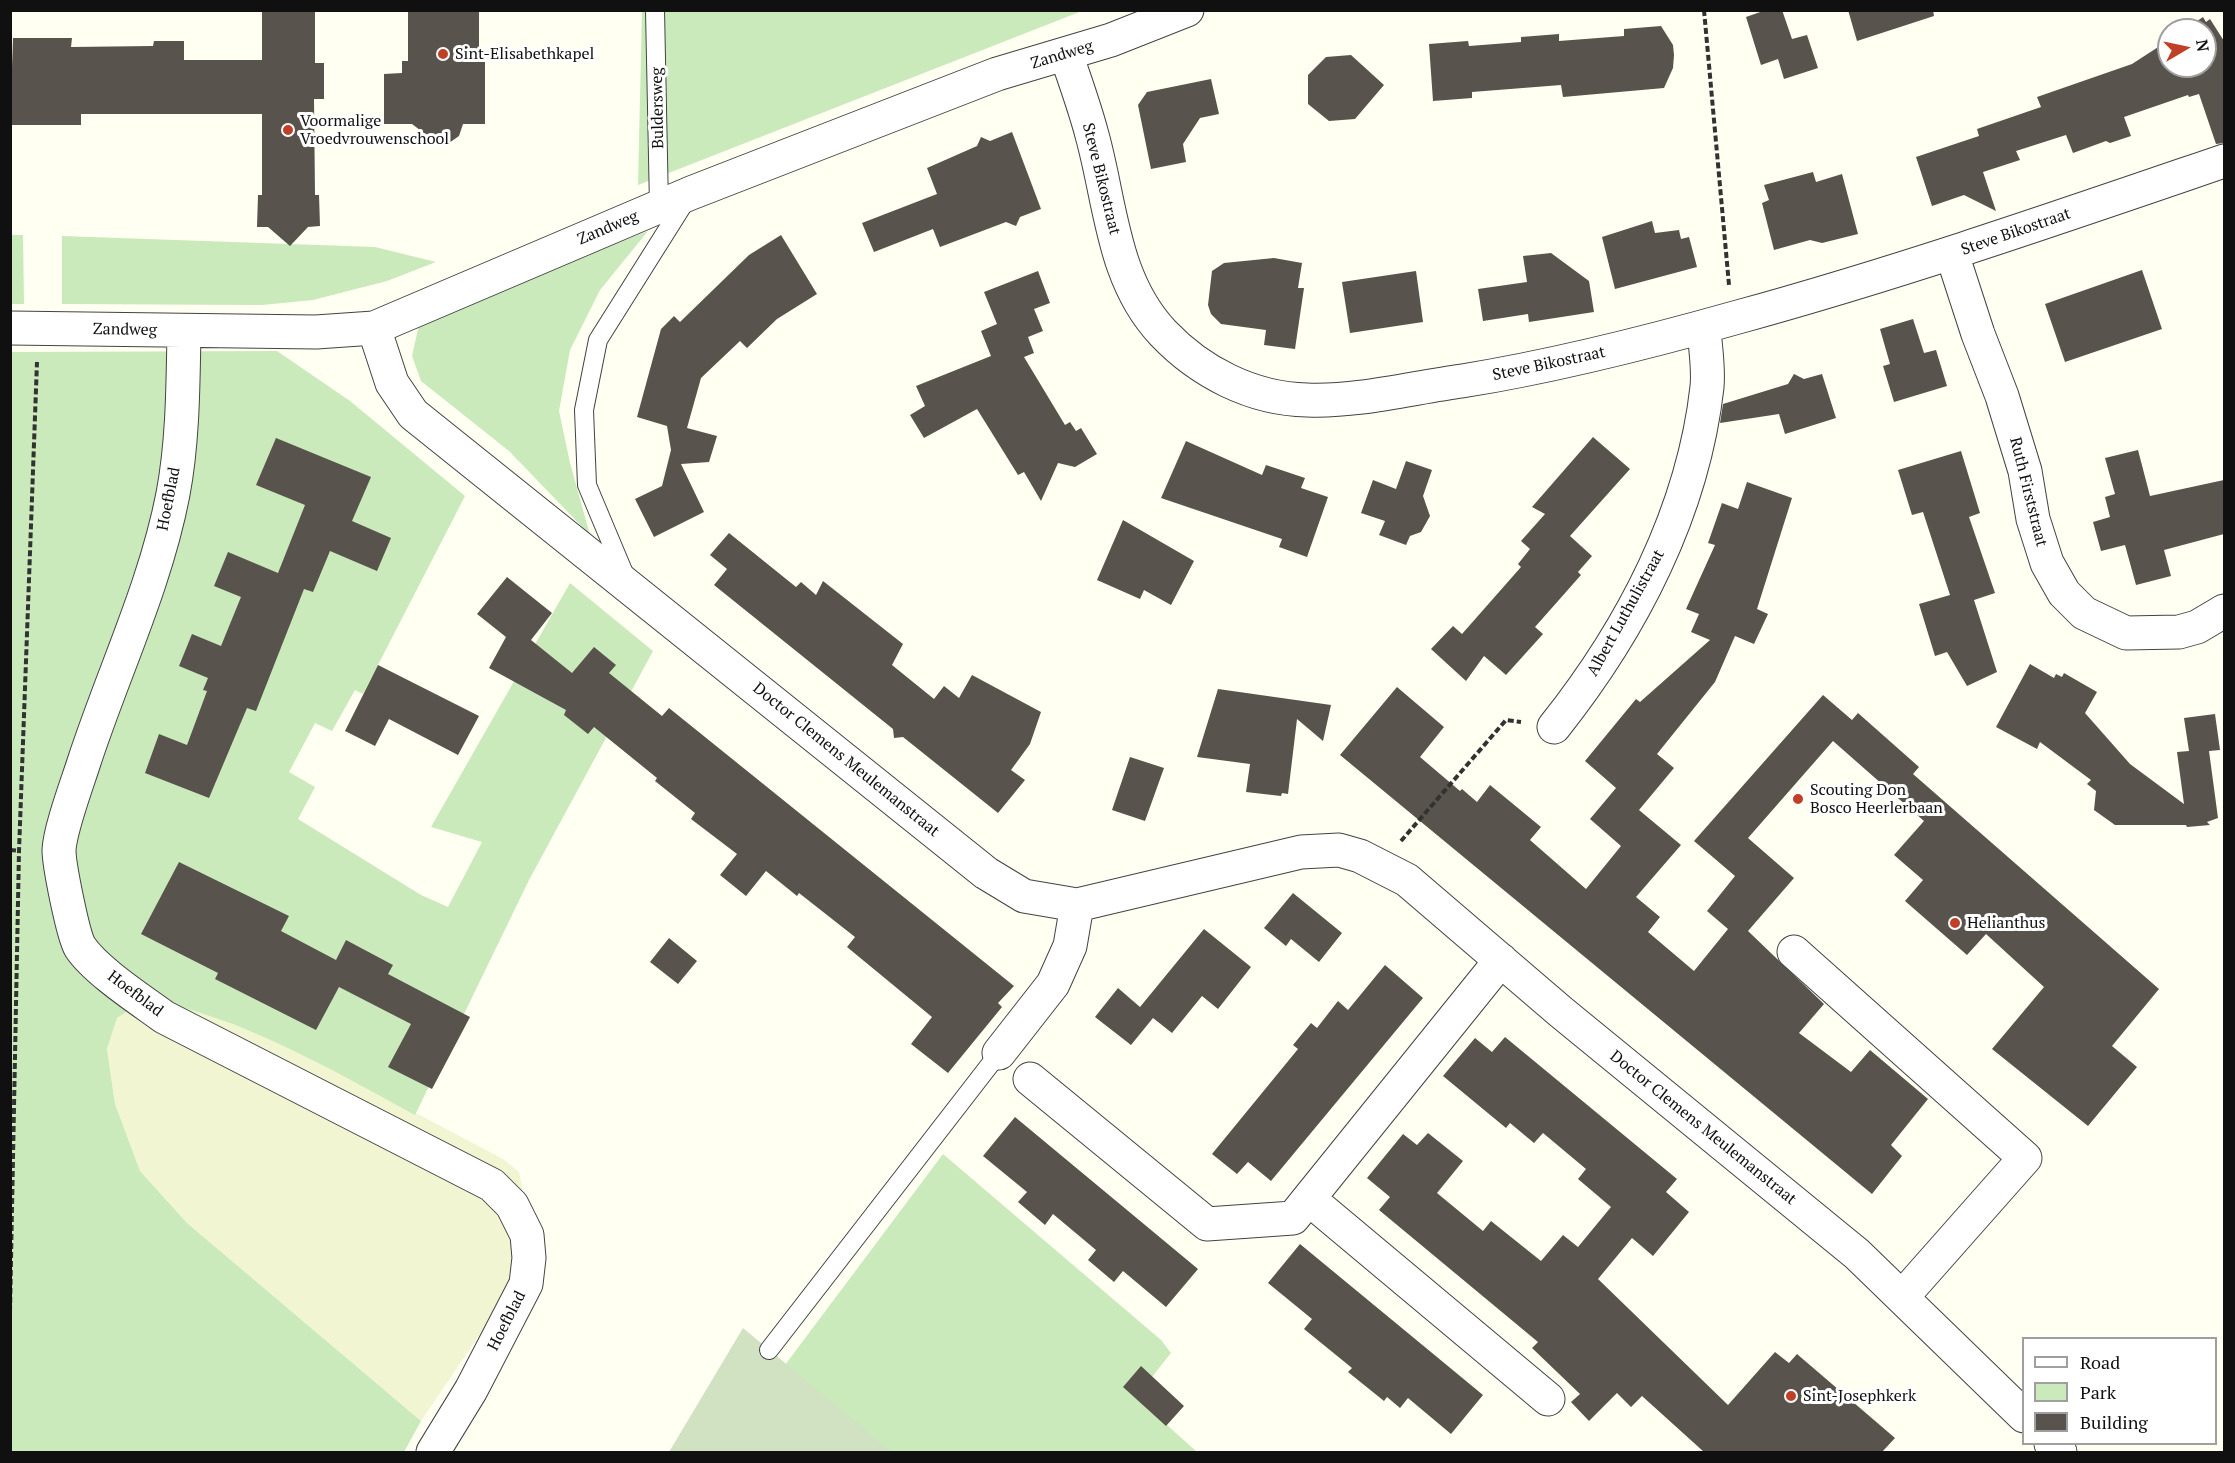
<!DOCTYPE html>
<style>
body{margin:0}
#map{position:relative;width:2235px;height:1463px;overflow:hidden;background:#fffff2;font-family:"PT Serif",serif}
canvas{display:block}
.frame{position:absolute;inset:0;border:12px solid #101010;pointer-events:none}
.legend{position:absolute;left:2022px;top:1337px;width:195px;height:108px;box-sizing:border-box;background:#fff;border:2px solid #9f9f9f;margin:0;padding:8px 10px;list-style:none;font-size:18px;color:#101010}
.legend li{display:flex;align-items:center;gap:12px;height:30px}
.legend b{width:30px;border:2px solid #9f9f9f}
.north{position:absolute;left:2157px;top:18px;width:60px;height:60px;box-sizing:border-box;background:#fff;border:2px solid #9f9f9f;border-radius:50%;rotate:81deg;font-size:16px;font-weight:700;line-height:24px;text-align:center;color:#101010}
.north::after{content:'';display:block;margin:auto;width:21px;height:27px;background:#c03f27;clip-path:polygon(50% 0,100% 100%,50% 72%,0 100%)}
</style>
<div id="map">
<canvas width="2235" height="1463"></canvas>
<div class="frame"></div>
<ul class="legend">
<li><b style="height:8px;background:#fff"></b>Road</li>
<li><b style="height:16px;background:#caeabb"></b>Park</li>
<li><b style="height:16px;background:#58534c"></b>Building</li>
</ul>
<div class="north">N</div>
</div>
<script>
const ctx = document.querySelector('canvas').getContext('2d');
ctx.lineJoin = 'round';
function paint(path, color) {
  ctx.fillStyle = color;
  ctx.fill(path, 'evenodd');
}
function stroke(path, color, width, dash) {
  ctx.strokeStyle = color;
  ctx.lineWidth = width;
  ctx.lineCap = dash ? 'butt' : 'round';
  ctx.setLineDash(dash || []);
  ctx.stroke(path);
}
function drawText(font, color, halo, rows, align = 'center') {
  ctx.font = font + ' "PT Serif",serif';
  ctx.lineWidth = 6;
  ctx.setLineDash([]);
  ctx.textBaseline = 'middle';
  ctx.strokeStyle = halo;
  ctx.fillStyle = color;
  for (const [text, x, y, turn = 0] of rows) {
    ctx.save();
    ctx.translate(x, y);
    ctx.rotate((+turn || 0) * Math.PI / 180);
    ctx.textAlign = isNaN(turn) ? turn : align;
    if (halo) ctx.strokeText(text, 0, 0);
    ctx.fillText(text, 0, 0);
    ctx.restore();
  }
}
paint(new Path2D(`
 M 147,999 L 190,1007 L 300,1052 L 503,1159 L 519,1172 L 524,1197 L 513,1276 L 490,1319 L 421,1421 L 187,1223 L 140,1171 L 115,1104 L 107,1049 L 117,1018 Z`), '#f1f5d2');
paint(new Path2D(`
 M 642,11 L 1082,11 L 638,185 Z
 M 648,231 L 600,290 L 570,350 L 559,411 L 570,463 L 590,535 L 509,451 L 421,381 L 412,356 L 420,320 Z
 M 11,235 L 23,235 L 24,304 L 11,304 Z
 M 62,236 L 375,247 L 436,262 L 387,281 L 313,300 L 262,305 L 62,304 Z
 M 277,351 L 350,401 L 465,496 L 363,694 L 355,690 L 332,731 L 315,723 L 289,772 L 315,787 L 298,819 L 421,895 L 448,907 L 482,842 L 431,827 L 570,583 L 653,651 L 529,880 L 415,1115 C 329,1068 243,1018 147,999 L 117,1018 L 107,1049 L 115,1104 L 140,1171 L 187,1223 L 421,1421 L 404,1452 L 11,1452 L 11,352 Z
 M 943,1154 L 1161,1340 L 1171,1353 L 1136,1397 L 1197,1452 L 891,1452 L 785,1365 Z`), '#caeabb');
paint(new Path2D(`
 M 743,1328 L 892,1452 L 669,1452 Z`), '#d1e2c2');
paint(new Path2D(`
 M 262,10 L 315,10 L 315,63 L 324,63 L 324,99 L 314,99 L 315,195 L 319,195 L 320,226 L 308,227 L 290,246 L 268,227 L 257,227 L 258,195 L 262,195 L 262,114 L 81,114 L 81,125 L 10,125 L 13,38 L 72,38 L 71,47 L 153,46 L 154,41 L 184,41 L 184,60 L 262,60 Z
 M 408,10 L 479,10 L 479,62 L 485,62 L 485,124 L 463,124 L 459,136 L 449,143 L 437,143 L 412,124 L 384,124 L 384,74 L 402,73 L 402,61 L 408,61 Z
 M 1766,10 L 1782,10 L 1792,39 L 1807,35 L 1818,68 L 1784,79 L 1778,59 L 1761,65 L 1746,17 Z
 M 1848,10 L 1933,10 L 1934,16 L 1857,41 Z
 M 2203,17 L 2206,22 L 2210,19 L 2224,41 L 2224,143 L 2216,144 L 2199,94 L 2189,97 L 2188,95 L 2124,117 L 2131,136 L 2110,143 L 2106,141 L 2073,153 L 2066,135 L 2016,151 L 2020,160 L 1983,172 L 1996,211 L 1964,195 L 1932,206 L 1916,157 L 1979,136 L 1977,129 L 2041,107 L 2037,97 L 2132,64 L 2169,40 L 2169,66 L 2205,66 L 2205,30 L 2184,30 Z
 M 1661,26 L 1673,45 L 1674,55 L 1673,68 L 1664,88 L 1563,97 L 1561,85 L 1472,92 L 1472,98 L 1433,101 L 1429,44 L 1468,41 L 1469,46 L 1521,42 L 1521,37 L 1559,34 L 1559,41 L 1624,36 L 1624,29 Z
 M 1351,55 L 1384,85 L 1355,119 L 1329,121 L 1308,104 L 1308,75 L 1326,57 Z
 M 1211,79 L 1219,114 L 1200,118 L 1183,144 L 1186,162 L 1151,169 L 1138,105 L 1147,92 Z
 M 1012,132 L 1041,209 L 1020,217 L 1016,226 L 1006,222 L 940,247 L 933,229 L 874,252 L 862,223 L 937,194 L 927,168 L 977,146 L 981,137 L 990,141 Z
 M 1813,172 L 1816,182 L 1842,174 L 1858,234 L 1822,243 L 1810,240 L 1774,250 L 1762,203 L 1769,200 L 1764,185 Z
 M 1652,221 L 1655,233 L 1679,230 L 1681,239 L 1689,237 L 1697,267 L 1615,289 L 1602,237 Z
 M 781,235 L 817,294 L 777,319 L 747,348 L 740,341 L 701,378 L 687,428 L 717,436 L 709,462 L 681,464 L 704,512 L 654,537 L 635,499 L 662,486 L 671,450 L 667,426 L 637,417 L 661,329 L 674,316 L 680,322 L 749,255 Z
 M 1551,253 L 1589,281 L 1594,312 L 1529,322 L 1528,314 L 1483,321 L 1478,289 L 1527,282 L 1523,256 Z
 M 1274,258 L 1302,263 L 1298,288 L 1304,288 L 1295,349 L 1264,345 L 1266,330 L 1221,324 L 1211,314 L 1208,305 L 1212,271 L 1224,263 Z
 M 2142,270 L 2162,329 L 2065,362 L 2045,304 Z
 M 1038,271 L 1050,303 L 1034,309 L 1043,331 L 1028,337 L 1034,353 L 1024,357 L 1065,425 L 1070,422 L 1076,431 L 1081,428 L 1097,454 L 1075,467 L 1058,463 L 1041,501 L 1024,472 L 1018,475 L 977,409 L 924,438 L 910,415 L 925,406 L 916,386 L 991,356 L 981,331 L 997,324 L 984,292 Z
 M 1416,271 L 1423,322 L 1350,333 L 1342,282 Z
 M 1913,319 L 1924,353 L 1936,350 L 1947,386 L 1894,402 L 1883,366 L 1890,364 L 1880,329 Z
 M 1794,374 L 1804,379 L 1822,374 L 1836,418 L 1785,434 L 1779,414 L 1720,423 L 1723,404 L 1788,384 Z
 M 1593,437 L 1630,469 L 1570,536 L 1592,556 L 1578,572 L 1581,575 L 1535,627 L 1543,634 L 1506,675 L 1484,656 L 1466,681 L 1431,649 L 1453,626 L 1462,634 L 1521,567 L 1518,564 L 1530,549 L 1521,541 L 1545,514 L 1532,507 Z
 M 276,438 L 371,477 L 352,521 L 391,538 L 377,571 L 330,551 L 313,592 L 304,589 L 256,711 L 247,708 L 209,798 L 145,773 L 159,734 L 187,745 L 207,691 L 203,690 L 208,678 L 179,666 L 192,634 L 221,646 L 241,597 L 214,586 L 228,552 L 278,573 L 305,505 L 256,485 Z
 M 1186,441 L 1262,475 L 1266,465 L 1305,478 L 1301,488 L 1328,497 L 1307,557 L 1279,547 L 1282,539 L 1161,498 Z
 M 2138,450 L 2150,496 L 2224,480 L 2224,534 L 2164,550 L 2171,576 L 2136,585 L 2125,545 L 2101,551 L 2093,522 L 2110,517 L 2105,497 L 2115,494 L 2105,458 Z
 M 1961,451 L 1980,513 L 1969,517 L 1995,593 L 1974,600 L 1997,672 L 1967,686 L 1947,652 L 1935,656 L 1919,604 L 1950,595 L 1923,512 L 1912,515 L 1898,470 Z
 M 1406,461 L 1432,470 L 1423,496 L 1430,516 L 1421,532 L 1410,536 L 1406,545 L 1379,535 L 1385,521 L 1361,513 L 1373,480 L 1396,489 Z
 M 1747,482 L 1792,498 L 1757,609 L 1768,614 L 1754,644 L 1735,636 L 1715,682 L 1657,754 L 1674,768 L 1639,810 L 1681,845 L 1636,897 L 1660,917 L 1648,932 L 1694,971 L 1728,929 L 1707,911 L 1735,876 L 1694,841 L 1823,695 L 1852,720 L 1858,713 L 1919,767 L 1913,774 L 2159,989 L 2112,1046 L 2137,1067 L 2088,1126 L 1992,1049 L 2044,987 L 1986,934 L 1967,955 L 1905,901 L 1923,880 L 1894,855 L 1924,821 L 1833,741 L 1748,838 L 1794,878 L 1748,931 L 1824,1004 L 1799,1033 L 1851,1072 L 1870,1050 L 1928,1099 L 1891,1145 L 1902,1156 L 1872,1194 L 1340,755 L 1397,687 L 1444,727 L 1420,757 L 1460,791 L 1462,789 L 1477,802 L 1490,785 L 1541,827 L 1530,840 L 1586,889 L 1621,846 L 1590,819 L 1616,788 L 1585,761 L 1636,699 L 1640,702 L 1710,640 L 1691,632 L 1699,614 L 1686,609 L 1715,545 L 1708,543 L 1722,503 L 1738,509 Z
 M 1123,520 L 1194,561 L 1171,605 L 1144,590 L 1140,599 L 1097,580 Z
 M 729,533 L 796,587 L 801,582 L 816,595 L 823,581 L 903,644 L 892,665 L 934,699 L 944,686 L 959,698 L 972,675 L 1041,712 L 1030,744 L 1011,770 L 1025,780 L 998,813 L 903,737 L 894,738 L 893,729 L 714,585 L 727,569 L 710,555 Z
 M 507,577 L 552,613 L 531,640 L 572,673 L 594,647 L 616,665 L 609,673 L 662,716 L 669,708 L 1014,986 L 998,1003 L 1002,1007 L 948,1073 L 911,1044 L 932,1017 L 847,947 L 855,937 L 799,893 L 797,896 L 766,871 L 746,896 L 720,875 L 737,854 L 691,819 L 695,813 L 655,781 L 657,778 L 594,727 L 588,734 L 564,715 L 566,710 L 489,668 L 506,637 L 477,614 Z
 M 2030,664 L 2054,678 L 2056,674 L 2062,677 L 2064,673 L 2097,692 L 2085,713 L 2130,764 L 2184,804 L 2177,752 L 2189,751 L 2184,718 L 2215,714 L 2220,750 L 2209,751 L 2218,818 L 2207,822 L 2210,825 L 2187,827 L 2186,825 L 2115,825 L 2094,810 L 2096,791 L 2087,784 L 2091,780 L 2040,742 L 2037,749 L 1996,727 Z
 M 378,665 L 479,716 L 458,755 L 389,719 L 375,746 L 345,731 Z
 M 1218,689 L 1331,705 L 1323,741 L 1297,719 L 1288,794 L 1282,793 L 1281,796 L 1246,792 L 1250,764 L 1197,757 Z
 M 1130,757 L 1164,768 L 1145,821 L 1112,810 Z
 M 179,862 L 289,916 L 281,931 L 336,960 L 346,940 L 393,965 L 388,974 L 470,1017 L 432,1089 L 388,1067 L 411,1024 L 339,987 L 316,1030 L 215,979 L 218,973 L 141,934 Z
 M 1293,893 L 1342,933 L 1319,962 L 1291,939 L 1286,946 L 1264,928 Z
 M 1204,929 L 1251,967 L 1218,1009 L 1202,996 L 1172,1033 L 1153,1018 L 1131,1045 L 1095,1017 L 1118,988 L 1140,1007 Z
 M 669,938 L 697,961 L 678,984 L 650,962 Z
 M 1385,965 L 1423,998 L 1271,1181 L 1248,1162 L 1237,1174 L 1212,1154 L 1298,1049 L 1293,1045 L 1311,1023 L 1317,1028 L 1338,1001 L 1348,1010 Z
 M 1505,1037 L 1677,1179 L 1666,1192 L 1689,1212 L 1653,1256 L 1632,1238 L 1598,1279 L 1728,1405 L 1775,1352 L 1789,1363 L 1797,1354 L 1895,1438 L 1882,1452 L 1704,1452 L 1642,1396 L 1631,1407 L 1617,1393 L 1589,1421 L 1571,1402 L 1580,1394 L 1532,1348 L 1538,1342 L 1379,1210 L 1390,1197 L 1367,1178 L 1403,1134 L 1417,1145 L 1428,1133 L 1463,1161 L 1437,1193 L 1483,1231 L 1491,1221 L 1541,1261 L 1563,1235 L 1578,1247 L 1611,1207 L 1578,1179 L 1586,1169 L 1543,1133 L 1534,1143 L 1510,1123 L 1506,1128 L 1443,1076 L 1475,1038 L 1492,1052 Z
 M 1015,1117 L 1198,1269 L 1166,1307 L 1123,1271 L 1114,1282 L 1088,1260 L 1096,1250 L 1053,1214 L 1045,1225 L 1018,1202 L 1027,1192 L 983,1156 Z
 M 1300,1244 L 1483,1395 L 1451,1434 L 1408,1398 L 1400,1408 L 1387,1397 L 1384,1401 L 1348,1372 L 1352,1368 L 1304,1329 L 1312,1319 L 1268,1283 Z
 M 1141,1366 L 1184,1406 L 1166,1426 L 1123,1387 Z`), '#58534c');
const service = new Path2D(`
 M 655,10 L 659,206
 M 626,578 L 587,485 L 584,410 L 598,340 L 688,197
 M 769,1350 L 999,1053`);
const minor = new Path2D(`
 M 1066,54 C 1075,81 1085,108 1092,135 C 1111,203 1112,279 1163,333 C 1200,372 1252,399 1307,400 C 1358,402 1411,388 1462,381 C 1556,366 1646,343 1738,317 C 1902,272 2063,216 2224,161
 M 1952,254 L 1978,334 L 2002,396 L 2025,471 L 2033,519 L 2047,563 L 2064,593 L 2084,613 L 2126,633 L 2179,632 L 2197,627 L 2224,611
 M 10,328 L 316,332 L 374,328 L 691,193 L 997,74 L 1111,40 L 1187,10
 M 374,328 L 392,383 L 413,414 L 986,873 L 1024,896 L 1077,905 L 1301,852 L 1339,850 L 1360,856 L 1407,880 L 1561,1012 L 1857,1254 L 2024,1416
 M 184,331 C 183,385 183,441 173,494 C 155,587 113,673 84,762 C 77,784 60,829 59,850 C 59,865 73,935 80,947 C 96,971 141,1000 164,1017 L 492,1185 L 512,1205 L 527,1235 L 529,1258 L 526,1284 L 471,1390 L 433,1452
 M 1554,727 C 1632,629 1693,512 1707,387 C 1709,368 1705,347 1704,327
 M 1794,952 L 2025,1158 L 1903,1296
 M 999,1053 L 1053,984 L 1070,946 L 1077,905
 M 1030,1079 L 1207,1224 L 1293,1218 L 1501,960
 M 1309,1199 L 1548,1399
 M 2051,1444 L 2060,1452`);
stroke(service, '#434343', 20);
stroke(minor, '#434343', 35);
stroke(new Path2D(`
 M 1704,10 L 1729,285
 M 1401,841 L 1506,720 L 1521,722
 M 10,850 L 20,851
 M 10,1312 L 19,851 L 37,362`), '#323232', 4, [6, 3]);
stroke(service, '#fff', 18);
stroke(minor, '#fff', 33);
for (const [x, y, r, color] of [
 [443,54,6,"#c03f27"],
 [288,130,6,"#c03f27"],
 [1798,799,6,"#c03f27"],
 [1955,923,6,"#c03f27"],
 [1791,1396,6,"#c03f27"]
]) {
  const dot = new Path2D();
  dot.arc(x, y, r, 0, 2 * Math.PI);
  ctx.fillStyle = color;
  ctx.fill(dot);
  stroke(dot, '#fff', 2);
}
drawText('16px', '#101010', '#fff', [
 ["Sint-Elisabethkapel",455,54],
 ["Voormalige",300,121],
 ["Vroedvrouwenschool",300,139],
 ["Scouting Don",1810,790],
 ["Bosco Heerlerbaan",1810,808],
 ["Helianthus",1967,923],
 ["Sint-Josephkerk",1803,1396]
], 'left');
drawText('16px', '#101010', '#fff', [
 ["Zandweg",1062,55,-17],
 ["Buldersweg",658,108,-91],
 ["Steve Bikostraat",1101,179,76],
 ["Zandweg",608,228,-23],
 ["Steve Bikostraat",2016,232,-19],
 ["Zandweg",125,330,1],
 ["Steve Bikostraat",1549,364,-12],
 ["Ruth Firststraat",2028,492,76],
 ["Hoefblad",169,499,-79],
 ["Albert Luthulistraat",1626,613,-61],
 ["Doctor Clemens Meulemanstraat",846,760,39],
 ["Hoefblad",135,994,37],
 ["Doctor Clemens Meulemanstraat",1703,1128,39],
 ["Hoefblad",507,1321,-63]
]);
</script>
